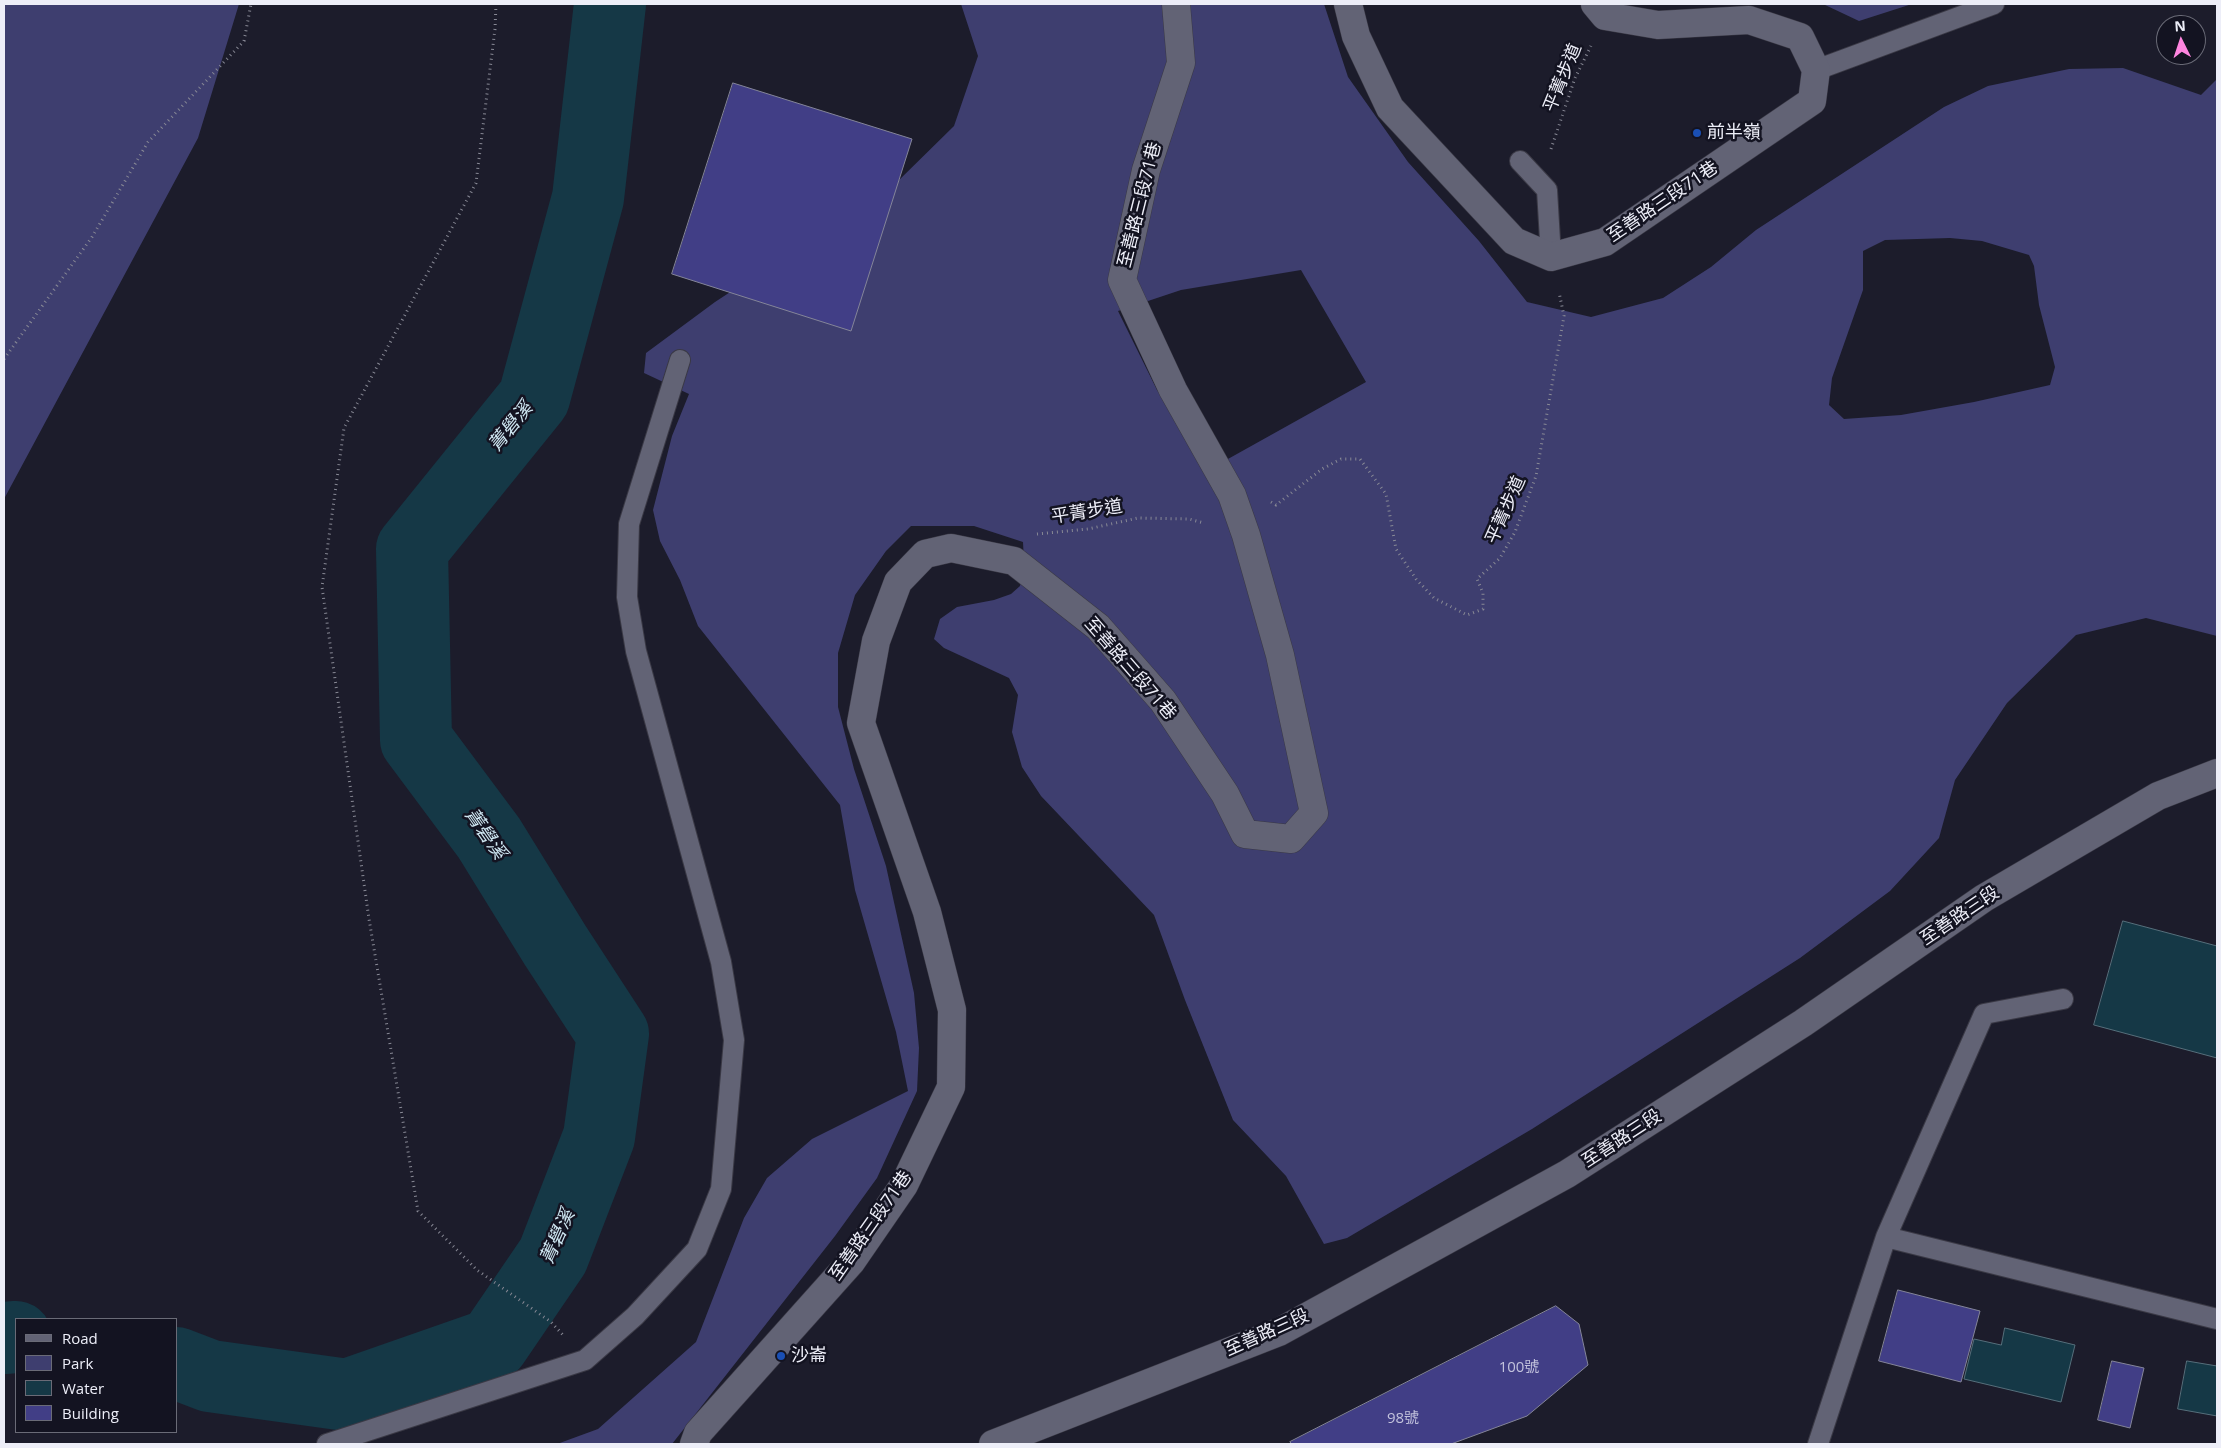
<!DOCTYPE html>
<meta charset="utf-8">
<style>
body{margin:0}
#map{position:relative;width:2221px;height:1448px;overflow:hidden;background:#1c1c2b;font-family:"Open Sans",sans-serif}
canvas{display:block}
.frame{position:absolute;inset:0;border:5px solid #edeef8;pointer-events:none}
.legend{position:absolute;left:15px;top:1318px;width:162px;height:115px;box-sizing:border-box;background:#131321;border:1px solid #6a6b77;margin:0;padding:6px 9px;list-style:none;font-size:15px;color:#edeef8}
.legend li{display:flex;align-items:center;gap:10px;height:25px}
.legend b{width:25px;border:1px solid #6a6b77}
.north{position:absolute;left:2156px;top:15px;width:50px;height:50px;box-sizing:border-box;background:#131321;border:1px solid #6a6b77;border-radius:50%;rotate:356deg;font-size:14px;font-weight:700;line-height:20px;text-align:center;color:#edeef8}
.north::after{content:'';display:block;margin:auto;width:18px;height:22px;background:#fe85df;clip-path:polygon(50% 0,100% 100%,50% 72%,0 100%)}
</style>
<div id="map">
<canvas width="2221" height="1448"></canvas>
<div class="frame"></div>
<ul class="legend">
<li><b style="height:6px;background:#626375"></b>Road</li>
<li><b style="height:14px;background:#3e3e6f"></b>Park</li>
<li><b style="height:14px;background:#153846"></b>Water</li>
<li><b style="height:14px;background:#413e86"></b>Building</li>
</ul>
<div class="north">N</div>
</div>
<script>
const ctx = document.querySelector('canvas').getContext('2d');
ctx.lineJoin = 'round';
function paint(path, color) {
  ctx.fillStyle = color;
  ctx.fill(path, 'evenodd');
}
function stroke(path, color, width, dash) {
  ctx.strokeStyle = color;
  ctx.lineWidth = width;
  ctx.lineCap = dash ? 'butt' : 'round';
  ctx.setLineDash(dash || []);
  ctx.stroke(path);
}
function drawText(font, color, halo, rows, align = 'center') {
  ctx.font = font + ' "Open Sans","Noto Sans TC",sans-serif';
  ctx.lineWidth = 5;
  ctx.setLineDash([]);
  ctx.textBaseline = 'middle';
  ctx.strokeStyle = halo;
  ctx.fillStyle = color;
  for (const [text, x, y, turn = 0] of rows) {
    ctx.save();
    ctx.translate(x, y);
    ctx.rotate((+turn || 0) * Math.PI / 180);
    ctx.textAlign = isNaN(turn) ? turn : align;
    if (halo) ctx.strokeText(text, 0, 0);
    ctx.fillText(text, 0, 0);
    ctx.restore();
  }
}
paint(new Path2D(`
 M 4,4 L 239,4 L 198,138 L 4,499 Z
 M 961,4 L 1324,4 L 1348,77 L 1408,162 L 1479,241 L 1527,302 L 1591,317 L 1663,298 L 1711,267 L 1756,230 L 1944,107 L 1988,86 L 2069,69 L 2123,68 L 2201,95 L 2217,79 L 2217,636 L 2146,618 L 2076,635 L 2007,703 L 1955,780 L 1939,838 L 1890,891 L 1800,958 L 1532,1129 L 1347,1238 L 1324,1244 L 1286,1176 L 1233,1120 L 1185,1000 L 1154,915 L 1041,796 L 1022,767 L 1012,732 L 1018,695 L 1009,678 L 944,648 L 934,639 L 940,619 L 957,607 L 994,600 L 1011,594 L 1020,586 L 1024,562 L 1023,542 L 974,526 L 911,526 L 886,551 L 855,595 L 838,653 L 838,707 L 854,769 L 886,866 L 914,993 L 919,1048 L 917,1091 L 877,1178 L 835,1236 L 672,1444 L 557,1444 L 598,1429 L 696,1342 L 744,1218 L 767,1178 L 812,1139 L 908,1091 L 896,1032 L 855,890 L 840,805 L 698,626 L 680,580 L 660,541 L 653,510 L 672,436 L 689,394 L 644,373 L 646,353 L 715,302 L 895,184 L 954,126 L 978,56 ZM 1950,238 L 1982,241 L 2029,255 L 2034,266 L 2039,305 L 2055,367 L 2050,385 L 1974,402 L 1901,415 L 1844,419 L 1829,405 L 1832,378 L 1863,290 L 1863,251 L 1885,240 ZM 1301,270 L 1366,382 L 1210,469 L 1157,390 L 1118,311 L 1181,290 Z
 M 1823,4 L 1912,4 L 1859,21 Z`), '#3e3e6f');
const water = new Path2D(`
 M 2123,921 L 2217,946 L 2217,1058 L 2094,1025 Z
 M 2005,1328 L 2075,1345 L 2061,1402 L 1964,1379 L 1974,1339 L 2001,1345 Z
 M 2187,1361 L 2217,1366 L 2217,1416 L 2178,1409 Z`);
paint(water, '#153846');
stroke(water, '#566f7b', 1);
stroke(new Path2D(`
 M 4,1338 L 16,1337
 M 176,1363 L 210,1376 L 347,1395 L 493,1344 L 553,1256 L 599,1137 L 613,1034 L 555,945 L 489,838 L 416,740 L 412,549 L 534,398 L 588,198 L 610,4`), '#153846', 72);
const building = new Path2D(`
 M 733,83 L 912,139 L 851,331 L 672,274 Z
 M 1898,1290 L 1980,1311 L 1961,1382 L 1879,1361 Z
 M 1556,1306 L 1579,1324 L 1588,1365 L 1527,1416 L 1451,1444 L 1292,1444 L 1290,1442 Z
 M 2112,1361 L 2144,1368 L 2130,1428 L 2098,1420 Z`);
paint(building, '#413e86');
stroke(building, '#848599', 1);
const service = new Path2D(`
 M 1816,70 L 1994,4
 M 1520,161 L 1547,190 L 1551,257
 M 2063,999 L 1984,1014 L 1886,1237 L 2217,1319
 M 327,1444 L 585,1360 L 635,1316 L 697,1249 L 721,1189 L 734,1040 L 721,962 L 636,651 L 627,597 L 629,524 L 680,360
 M 1818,1444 L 1886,1237`);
const tertiary = new Path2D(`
 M 1348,4 L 1356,36 L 1390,108 L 1514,241 L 1551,257 L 1605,242 L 1812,101 L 1816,70 L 1800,37 L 1749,20 L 1658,25 L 1605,16 L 1595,4
 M 694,1444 L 698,1433 L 851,1262 L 904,1185 L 951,1087 L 952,1010 L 927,912 L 861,723 L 876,641 L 898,582 L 925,554 L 951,548 L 1014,561 L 1098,627 L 1163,701 L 1225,794 L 1245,834 L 1291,839 L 1314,813 L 1280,655 L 1246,535 L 1232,495 L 1173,390 L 1122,280 L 1146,170 L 1181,63 L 1176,4
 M 993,1444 L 1279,1332 L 1567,1174 L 1803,1023 L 1984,898 L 2158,796 L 2217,773`);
stroke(service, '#3a3945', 22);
stroke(tertiary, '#3a3945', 29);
stroke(new Path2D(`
 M 496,4 L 495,29 L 476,183 L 344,428 L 322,587 L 369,919 L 418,1211 L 477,1270 L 551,1322 L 563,1335
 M 1551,149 L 1575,78 L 1591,46
 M 4,359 L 92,237 L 148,142 L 244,41 L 251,4
 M 1271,502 L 1276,505 L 1322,469 L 1341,459 L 1360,459 L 1386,494 L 1396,549 L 1416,579 L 1434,598 L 1467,615 L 1483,609 L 1483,593 L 1477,579 L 1500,558 L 1515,532 L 1536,476 L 1564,316 L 1559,292
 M 1037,534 L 1088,529 L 1138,518 L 1189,519 L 1204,523`), '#888995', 3, [1, 4]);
stroke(service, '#626375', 20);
stroke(tertiary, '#626375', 28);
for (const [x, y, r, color] of [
 [1697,133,5,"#1a4fb4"],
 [781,1356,5,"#1a4fb4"]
]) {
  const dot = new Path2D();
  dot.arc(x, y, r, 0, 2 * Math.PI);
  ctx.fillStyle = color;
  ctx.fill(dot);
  stroke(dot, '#131321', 2);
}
drawText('15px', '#c2c2dc', null, [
 ["100號",1519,1368],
 ["98號",1403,1419]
]);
drawText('18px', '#edeef8', '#131321', [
 ["平菁步道",1563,78,-68],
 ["至善路三段71巷",1663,202,-34],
 ["至善路三段71巷",1140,205,-76],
 ["平菁步道",1506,510,-66],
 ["平菁步道",1087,512,-9],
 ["至善路三段71巷",1130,669,49],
 ["至善路三段",1960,916,-34],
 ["至善路三段",1622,1139,-33],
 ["至善路三段71巷",871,1226,-55],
 ["至善路三段",1267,1333,-24]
]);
drawText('18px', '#edeef8', '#131321', [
 ["前半嶺",1707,133],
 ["沙崙",791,1356]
], 'left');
drawText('italic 19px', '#cfe7f2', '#131321', [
 ["菁礐溪",511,427,-51],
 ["菁礐溪",485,834,55],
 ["菁礐溪",558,1237,-66]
]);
</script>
